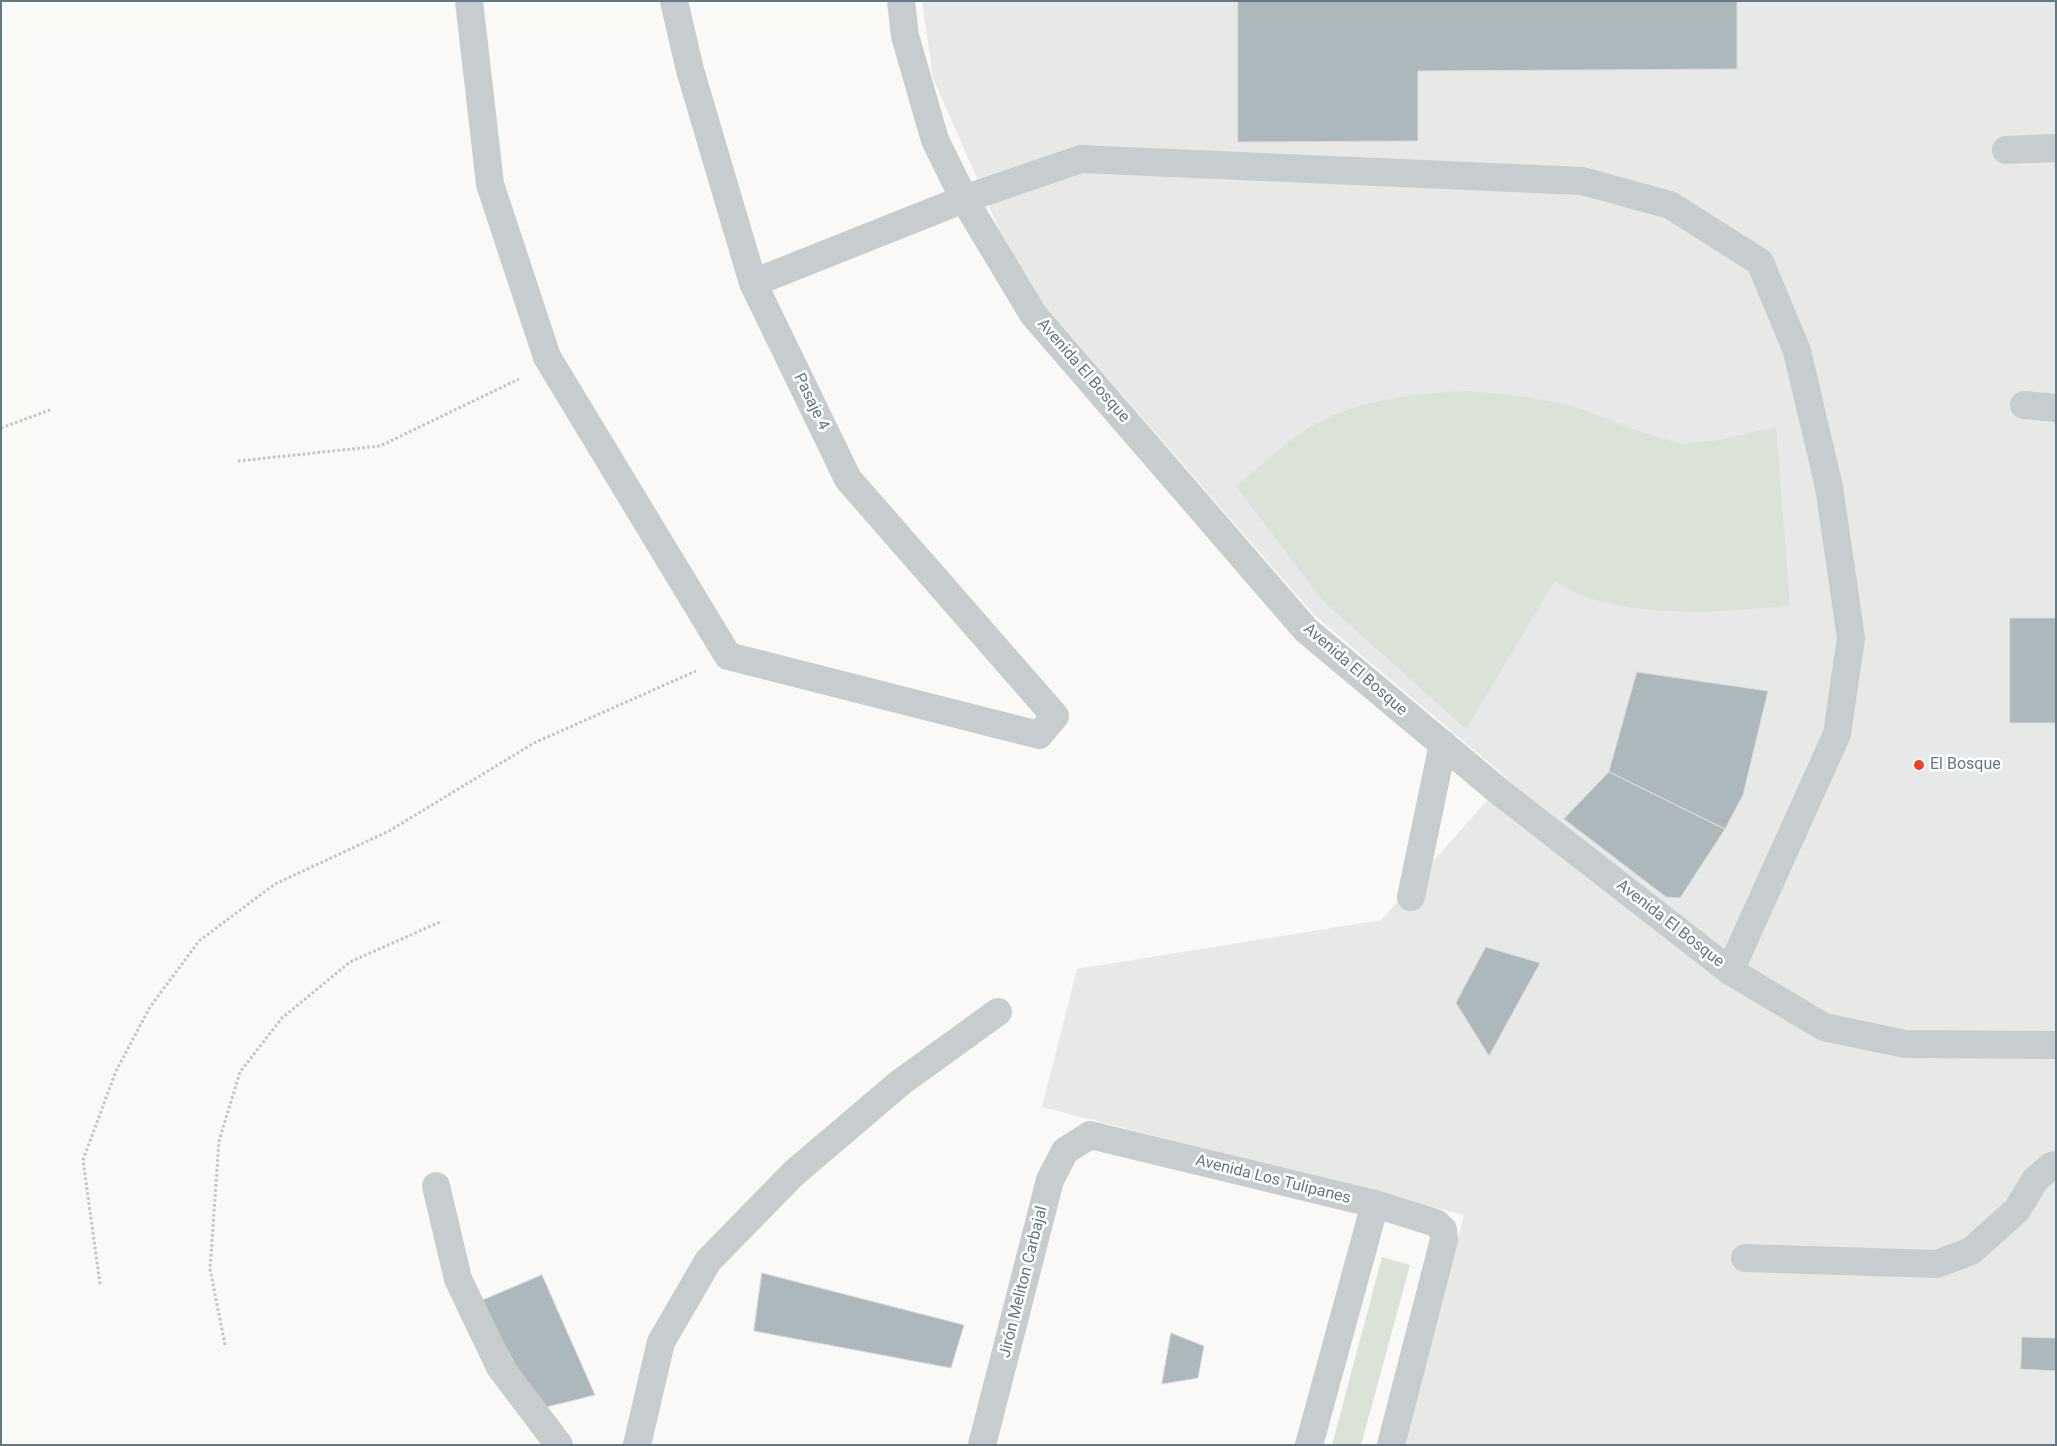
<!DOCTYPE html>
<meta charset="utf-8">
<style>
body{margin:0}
#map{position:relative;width:2057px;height:1446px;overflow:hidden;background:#f9f9f7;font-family:Roboto,sans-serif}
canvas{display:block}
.frame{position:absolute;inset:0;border:2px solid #627884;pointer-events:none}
</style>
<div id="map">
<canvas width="2057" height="1446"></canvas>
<div class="frame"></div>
</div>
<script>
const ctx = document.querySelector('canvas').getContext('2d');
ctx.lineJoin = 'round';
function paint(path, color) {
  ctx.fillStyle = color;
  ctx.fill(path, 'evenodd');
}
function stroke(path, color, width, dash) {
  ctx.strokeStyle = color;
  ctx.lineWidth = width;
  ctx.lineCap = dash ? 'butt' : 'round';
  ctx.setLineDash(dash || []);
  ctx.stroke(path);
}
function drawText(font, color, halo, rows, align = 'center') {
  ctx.font = font + ' Roboto,sans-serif';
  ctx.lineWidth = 5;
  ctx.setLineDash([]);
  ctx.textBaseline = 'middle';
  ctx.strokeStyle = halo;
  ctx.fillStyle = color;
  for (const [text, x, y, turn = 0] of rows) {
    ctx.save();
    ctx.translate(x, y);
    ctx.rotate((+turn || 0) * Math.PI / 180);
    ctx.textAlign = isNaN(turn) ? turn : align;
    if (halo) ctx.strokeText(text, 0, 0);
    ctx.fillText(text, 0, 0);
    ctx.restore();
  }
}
paint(new Path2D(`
 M 922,1 L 2056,1 L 2056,1445 L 1403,1445 L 1464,1215 L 1042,1107 L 1077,969 L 1381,920 L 1507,778 L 1314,615 L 1020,277 L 933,78 Z`), '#e7e9e8');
paint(new Path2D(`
 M 1467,391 L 1521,396 L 1571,405 L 1633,429 L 1681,444 L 1719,440 L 1776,427 L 1790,605 C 1726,613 1655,617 1592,599 C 1579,595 1566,587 1554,582 L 1466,729 L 1322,600 L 1236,486 C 1256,470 1275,452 1295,437 C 1343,401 1409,394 1467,391 Z
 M 1382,1257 L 1410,1265 L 1361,1445 L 1332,1445 Z`), '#dbe2d7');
const building = new Path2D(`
 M 1238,1 L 1737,1 L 1737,69 L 1418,71 L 1418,141 L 1238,142 Z
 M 2010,618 L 2056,618 L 2056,723 L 2010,723 Z
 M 1637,672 L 1768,691 L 1743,795 L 1725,829 L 1609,772 Z
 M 1609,772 L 1725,829 L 1680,898 L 1666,897 L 1564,819 Z
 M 1486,947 L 1540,963 L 1489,1056 L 1456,1003 Z
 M 762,1273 L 964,1325 L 951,1368 L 754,1331 Z
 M 542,1275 L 595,1395 L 539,1409 L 481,1301 Z
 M 1171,1333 L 1204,1346 L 1198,1378 L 1162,1384 Z
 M 2022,1337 L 2056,1338 L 2056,1371 L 2021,1369 Z`);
paint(building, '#adb8bc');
stroke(building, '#dbdbd9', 1);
stroke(new Path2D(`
 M 1,428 L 50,410
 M 238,461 L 380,446 L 519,379
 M 100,1284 L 83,1160 L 116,1071 L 150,1007 L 199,941 L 275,884 L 389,831 L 534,743 L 696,671
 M 225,1345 L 210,1269 L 219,1141 L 240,1072 L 282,1018 L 350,962 L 442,921`), '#c0c4c5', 3, [2.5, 2.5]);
stroke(new Path2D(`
 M 469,1 L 490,184 L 547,357 L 728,656 L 1039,735 L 1055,716 L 848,479 L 753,283 L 690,70 L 674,1
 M 901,1 L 905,36 L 935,140 L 964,199 L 1033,314 L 1306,630 L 1501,793 L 1730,971 L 1824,1027 L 1905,1044 L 2056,1045
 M 2006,150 L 2056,148
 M 753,283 L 964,199 L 1081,159 L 1582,181 L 1670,205 L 1760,262 L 1797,351 L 1829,487 L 1851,638 L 1837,734 L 1730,971
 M 2024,405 L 2056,408
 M 1411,897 L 1443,744
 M 436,1186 L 458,1279 L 500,1367 L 559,1445
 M 1745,1258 L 1937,1264 L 1971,1251 L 2017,1210 L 2035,1180 L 2051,1166 L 2056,1165
 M 637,1445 L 661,1342 L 708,1261 L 794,1173 L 901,1082 L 998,1012
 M 982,1445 L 1050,1180 L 1065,1151 L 1090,1135 L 1375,1204 L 1436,1223 L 1443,1230 L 1444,1240 L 1391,1445
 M 1309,1445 L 1375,1204`), '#c7cccf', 28);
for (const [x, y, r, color] of [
 [1919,765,6,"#f04120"]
]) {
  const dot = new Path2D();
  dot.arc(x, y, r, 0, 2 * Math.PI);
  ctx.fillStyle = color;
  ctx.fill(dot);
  stroke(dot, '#fff', 2);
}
drawText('16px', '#627884', '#fff', [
 ["Avenida El Bosque",1083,371,49],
 ["Pasaje 4",811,402,64],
 ["Avenida El Bosque",1355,670,41],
 ["Avenida El Bosque",1670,924,38],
 ["Avenida Los Tulipanes",1273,1180,14],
 ["Jirón Meliton Carbajal",1024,1282,-76]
]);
drawText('16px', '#627884', '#fff', [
 ["El Bosque",1930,765]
], 'left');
</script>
